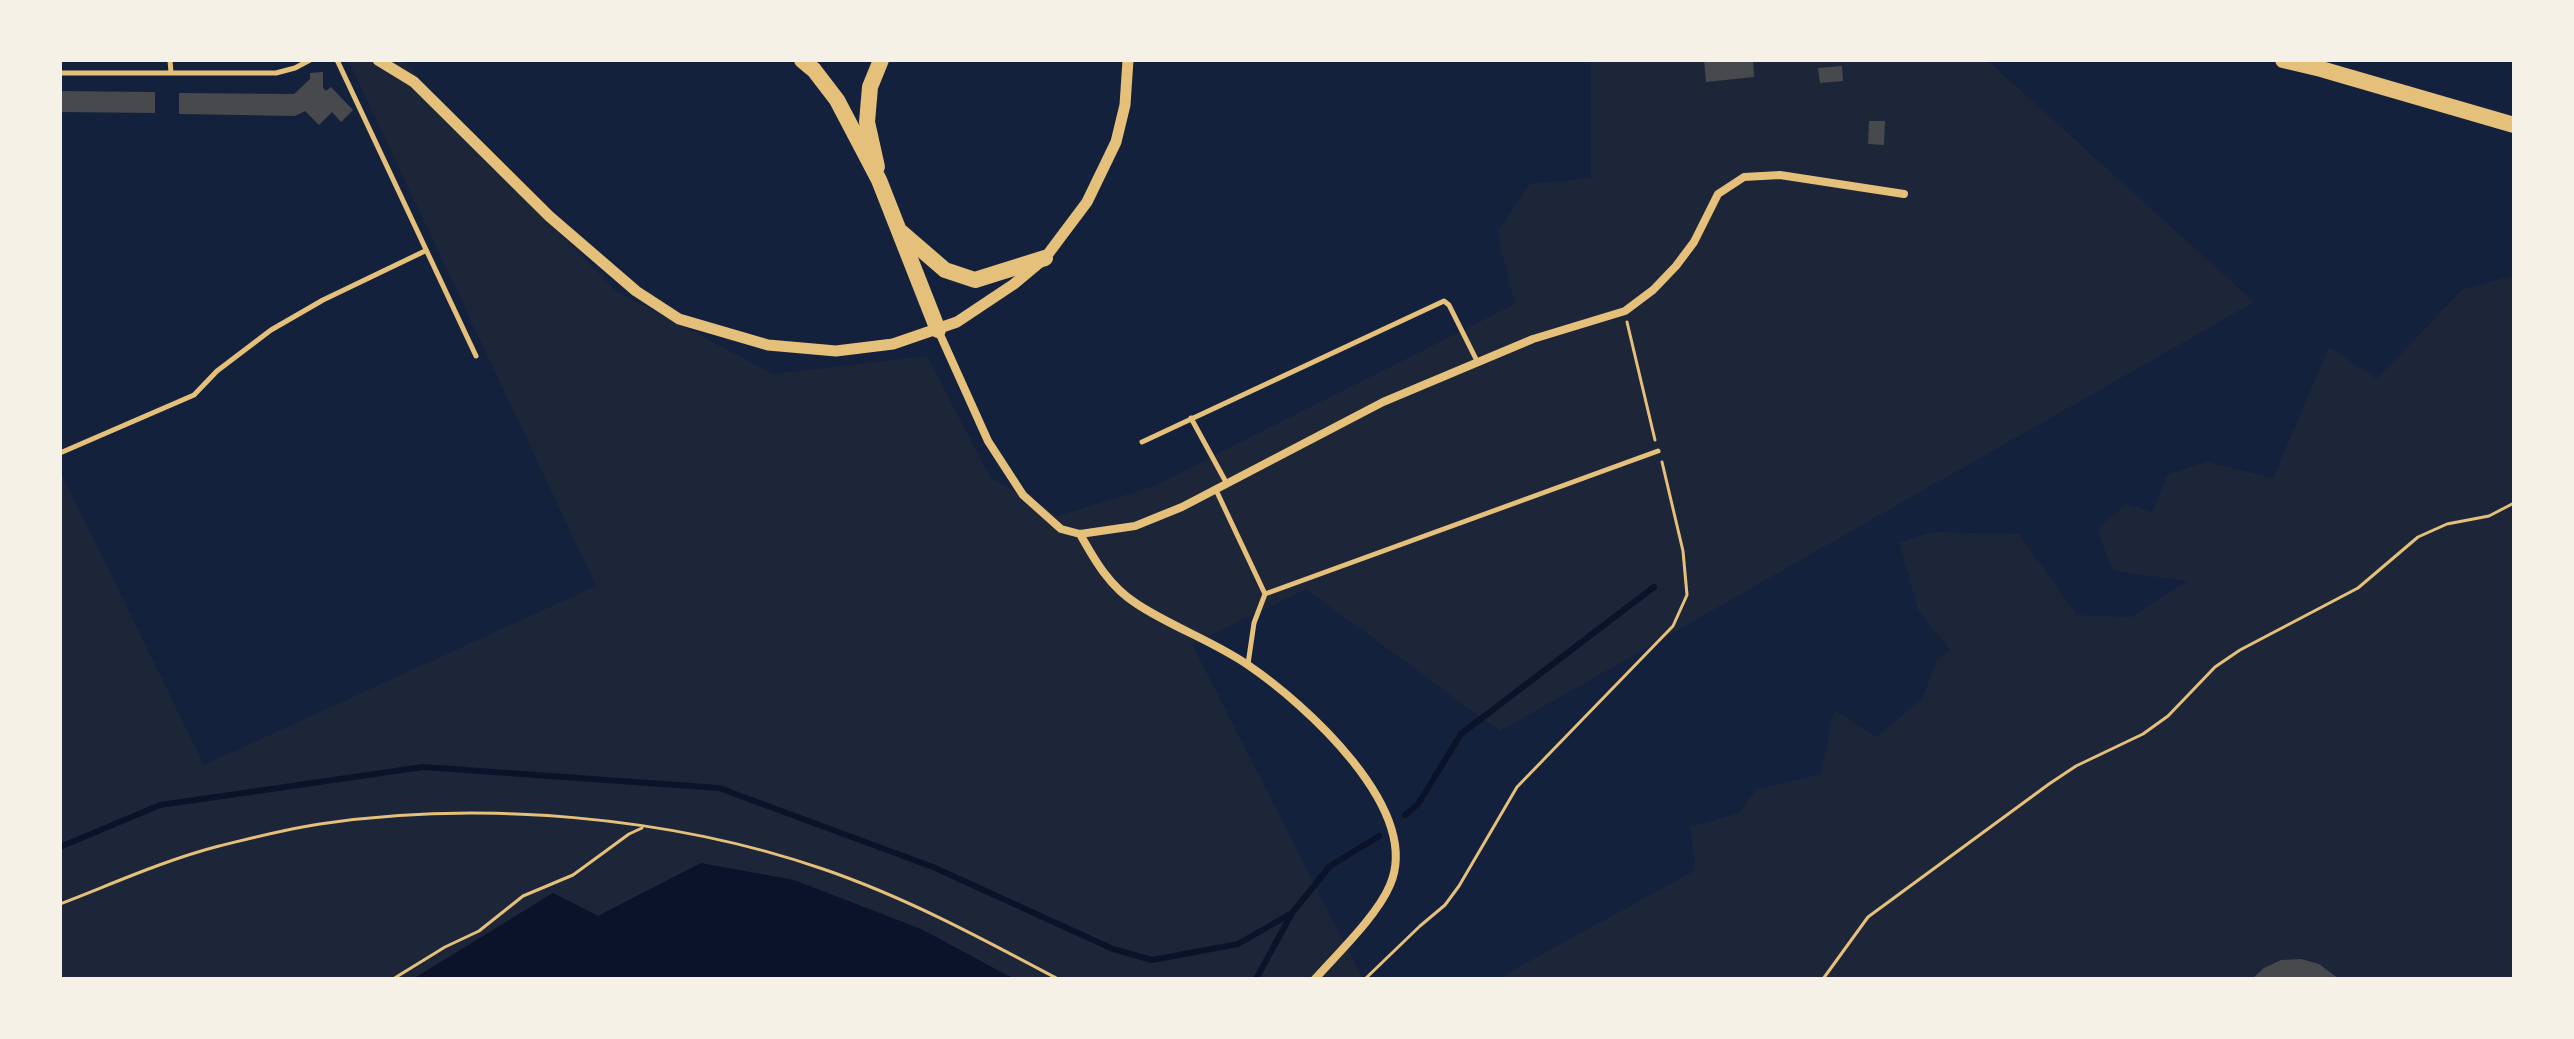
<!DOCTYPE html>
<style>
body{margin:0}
#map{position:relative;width:2574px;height:1039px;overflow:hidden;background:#14213d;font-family:Merriweather,serif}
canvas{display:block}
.frame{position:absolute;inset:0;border:62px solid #f6f1e7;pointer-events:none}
</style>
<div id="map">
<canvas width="2574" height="1039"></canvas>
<div class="frame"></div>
</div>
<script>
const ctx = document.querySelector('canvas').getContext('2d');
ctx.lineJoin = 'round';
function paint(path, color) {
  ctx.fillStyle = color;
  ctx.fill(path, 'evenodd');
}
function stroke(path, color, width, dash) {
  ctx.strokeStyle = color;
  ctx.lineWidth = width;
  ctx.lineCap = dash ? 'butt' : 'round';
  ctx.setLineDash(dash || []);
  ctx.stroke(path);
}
paint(new Path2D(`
 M 348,60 L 404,60 L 468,140 L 616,291 L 773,374 L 927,356 L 990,477 L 1058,516 L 1154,486 L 1515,304 L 1497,232 L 1530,184 L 1591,178 L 1591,60 L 1987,60 L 2254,302 L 1500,731 L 1306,589 L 1192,644 L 1363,979 L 1014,979 L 921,929 L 701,863 L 598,916 L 553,893 L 413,979 L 60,979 L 60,470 L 204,765 L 596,586 Z
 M 2514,275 L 2514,979 L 1497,979 L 1696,870 L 1690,827 L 1739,813 L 1757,789 L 1821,774 L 1834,710 L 1876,737 L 1922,699 L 1937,660 L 1950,650 L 1918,610 L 1899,542 L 1933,532 L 2019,534 L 2077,615 L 2131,617 L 2188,581 L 2113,571 L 2097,530 L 2126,504 L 2152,512 L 2168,474 L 2207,462 L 2273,478 L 2329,347 L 2377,379 L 2463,289 Z`), '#1d2539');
paint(new Path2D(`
 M 701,863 L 794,880 L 921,929 L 1014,979 L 413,979 L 553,893 L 598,916 Z`), '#0b132b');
stroke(new Path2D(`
 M 1405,815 L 1418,804 L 1461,734 L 1654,587
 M 60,847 L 160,805 L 423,767 L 719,788 L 933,867 L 1113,949 L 1152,960 L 1238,944 L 1292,913 L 1330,866 L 1379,836
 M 1256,979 L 1291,915`), '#0b132b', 6);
paint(new Path2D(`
 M 1704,60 L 1753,60 L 1754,77 L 1706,82 Z
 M 1842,66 L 1843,81 L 1820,83 L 1818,68 Z
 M 323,72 L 323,88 L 326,91 L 331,87 L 353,110 L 341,122 L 332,112 L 319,125 L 305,111 L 295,116 L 179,114 L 179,93 L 294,94 L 310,79 L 310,73 Z
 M 60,91 L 155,92 L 155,113 L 60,112 Z
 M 1869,121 L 1885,121 L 1884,145 L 1868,144 Z
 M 2301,959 L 2319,964 L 2339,979 L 2252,979 L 2264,968 L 2281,960 Z`), '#48494c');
stroke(new Path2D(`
 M 1627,322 L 1655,440
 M 60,904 C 112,884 165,860 219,846 C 252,838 286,829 320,824 C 480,800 669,816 823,869 C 905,897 981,938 1058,979
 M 393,979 L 445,947 L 479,931 L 523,896 L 573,875 L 629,834 L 642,828
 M 1365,979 L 1420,926 L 1445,905 L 1459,886 L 1517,787 L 1673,626 L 1687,595 L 1683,551 L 1662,462
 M 1823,979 L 1868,917 L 2049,784 L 2076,766 L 2143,734 L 2168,716 L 2215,667 L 2240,650 L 2358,588 L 2418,537 L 2447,524 L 2489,516 L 2514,503`), '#e5c07b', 3);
stroke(new Path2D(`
 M 170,60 L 171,73
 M 337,60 L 476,356
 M 60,73 L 276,73 L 295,68 L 310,60
 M 1191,418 L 1227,484
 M 1142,442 L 1444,301 L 1449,305 L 1477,361
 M 60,453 L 194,395 L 217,371 L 271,330 L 323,300 L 425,251
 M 1216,490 L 1265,594 L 1254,623 L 1248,664
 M 1265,594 L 1658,451`), '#e5c07b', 5);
stroke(new Path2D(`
 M 938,330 L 988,441 L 1023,495 L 1061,529 L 1080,534 L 1135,526 L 1182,507 L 1383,402 L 1533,339 L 1625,311 L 1653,290 L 1676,266 L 1694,242 L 1718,194 L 1744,177 L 1780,175 L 1904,194
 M 1080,534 C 1095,561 1110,587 1137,604 C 1172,627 1213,641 1248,665 C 1304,703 1423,809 1390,885 C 1377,916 1338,953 1315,979`), '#e5c07b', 8);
stroke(new Path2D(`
 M 378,60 L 414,82 L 549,216 L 636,291 L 679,319 L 768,345 L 836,351 L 893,344 L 957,322 L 1014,284 L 1045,258 L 1087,202 L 1116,142 L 1125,105 L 1128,60`), '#e5c07b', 11);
stroke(new Path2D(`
 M 802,60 L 814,70 L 837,100 L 879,180 L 938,330
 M 2283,60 L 2321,69 L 2514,125
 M 877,167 L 867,122 L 870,87 L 881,60
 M 901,232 L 945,270 L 975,280 L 1045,258`), '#e5c07b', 16);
</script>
